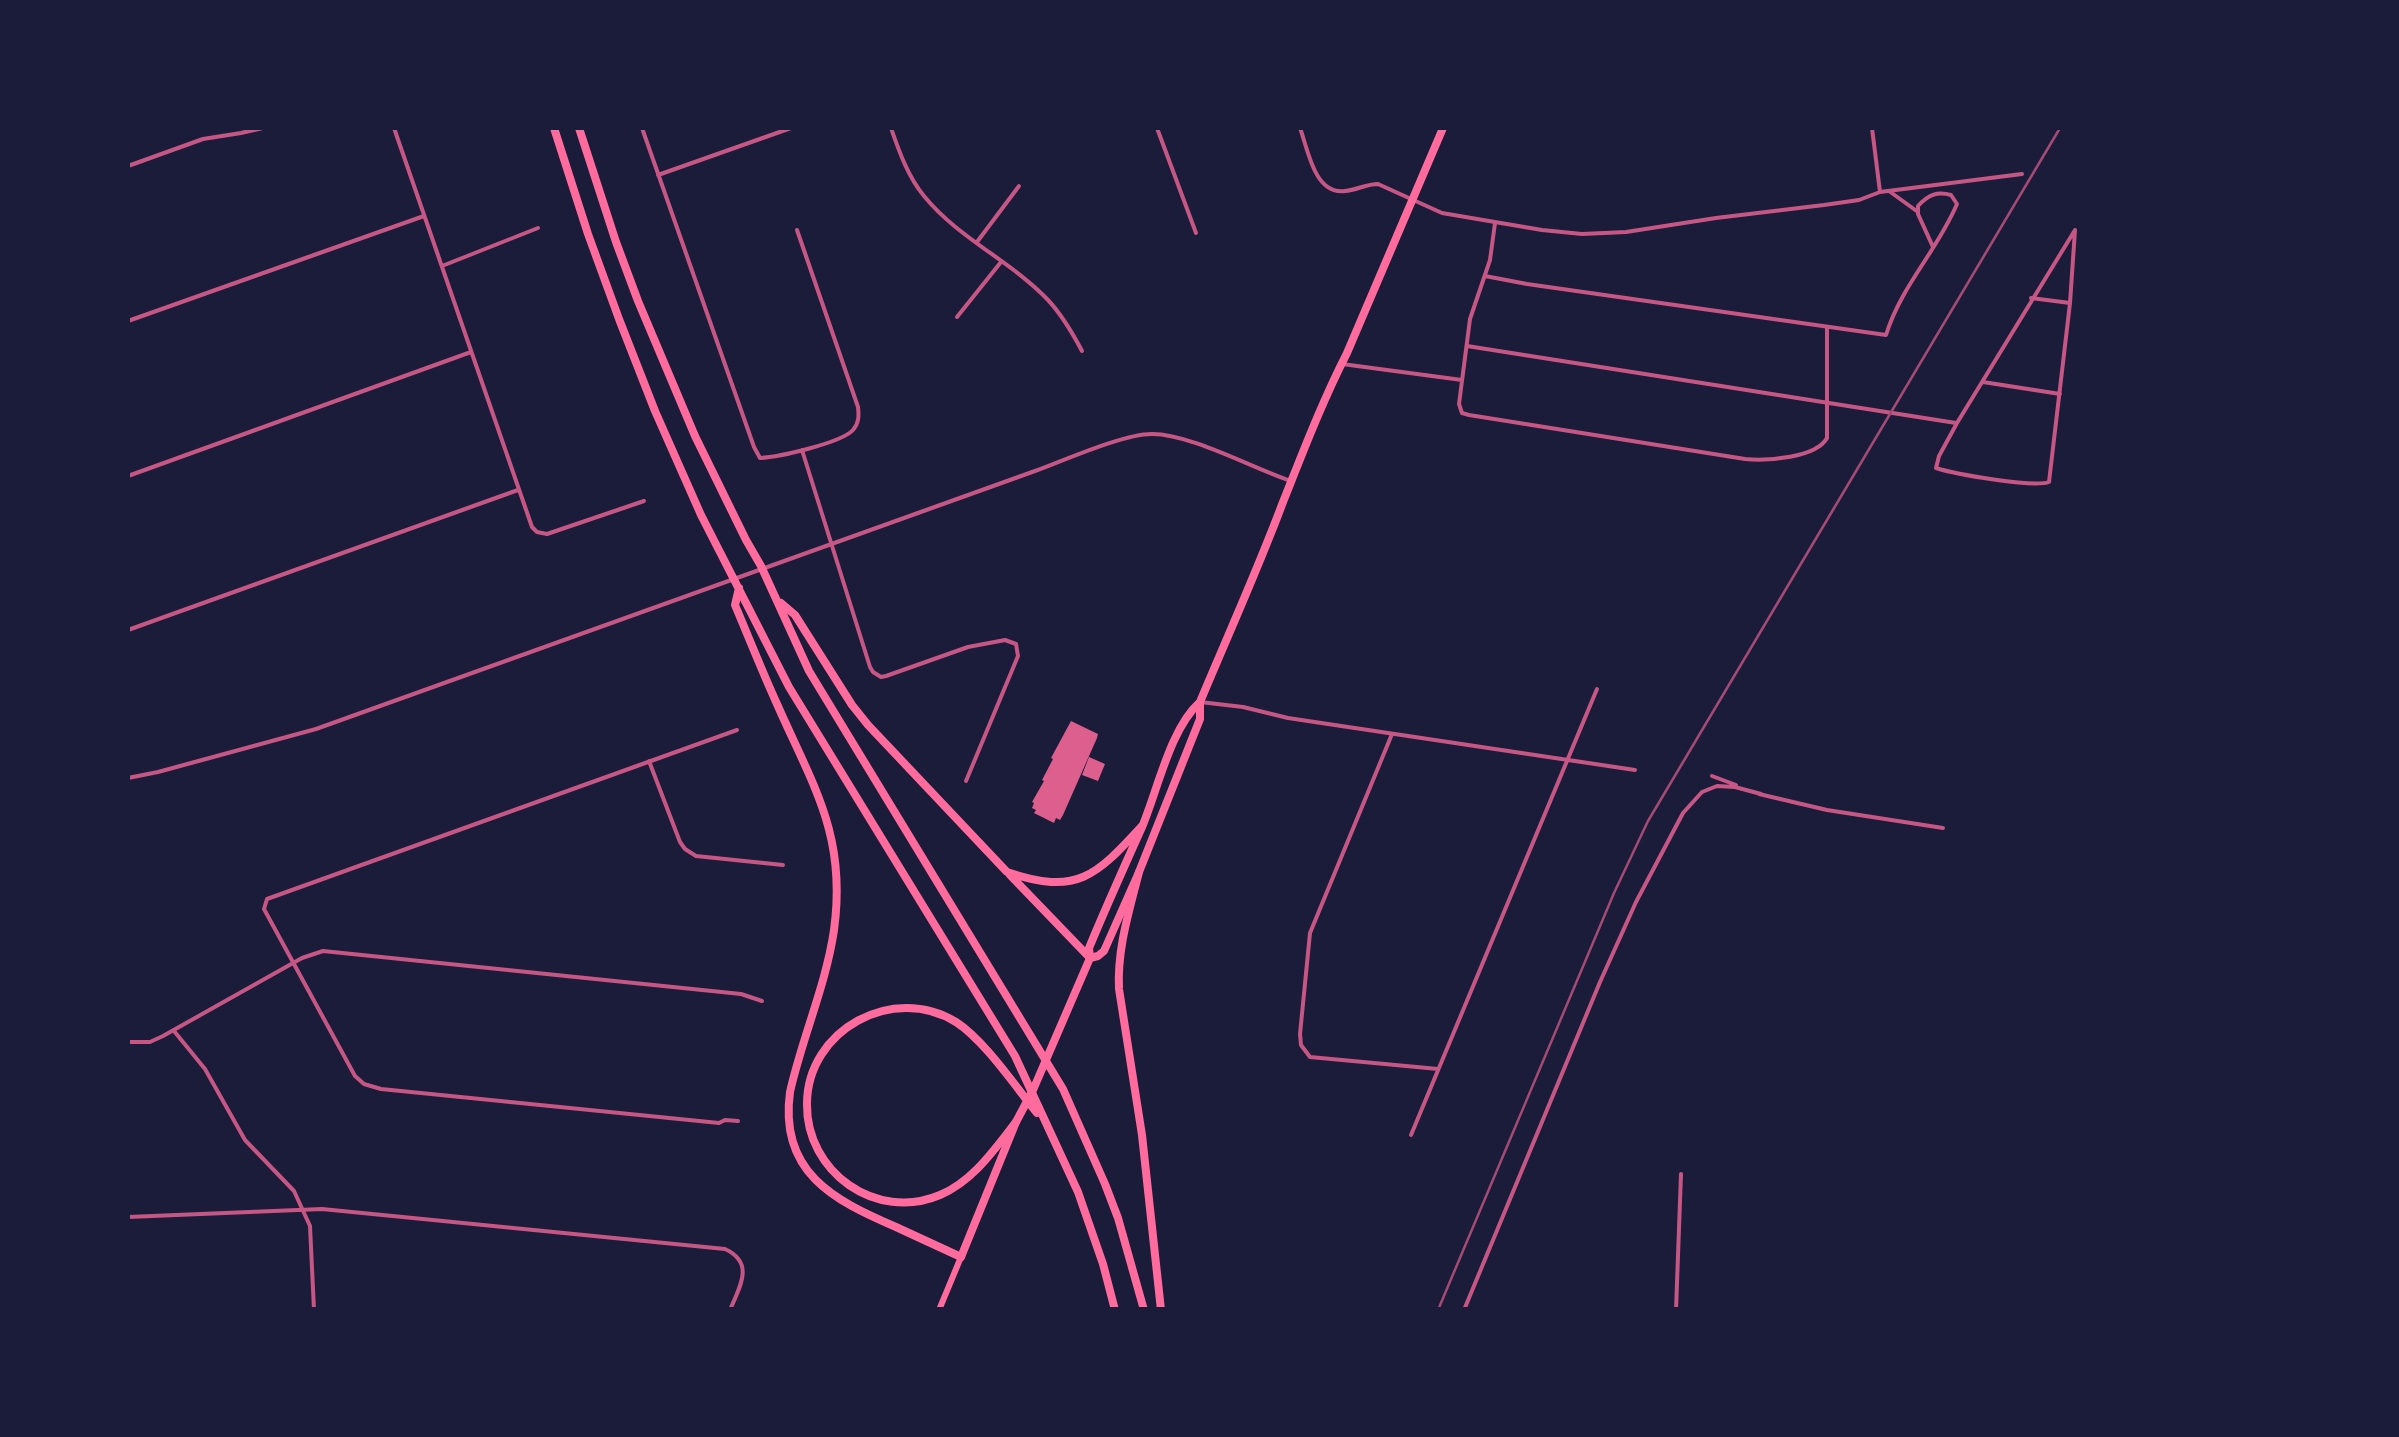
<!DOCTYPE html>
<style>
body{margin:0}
#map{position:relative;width:2399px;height:1437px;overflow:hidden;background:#1b1b3a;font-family:Manrope,sans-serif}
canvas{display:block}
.frame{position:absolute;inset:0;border:130px solid #1b1b3a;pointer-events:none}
</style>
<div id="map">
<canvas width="2399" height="1437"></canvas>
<div class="frame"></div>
</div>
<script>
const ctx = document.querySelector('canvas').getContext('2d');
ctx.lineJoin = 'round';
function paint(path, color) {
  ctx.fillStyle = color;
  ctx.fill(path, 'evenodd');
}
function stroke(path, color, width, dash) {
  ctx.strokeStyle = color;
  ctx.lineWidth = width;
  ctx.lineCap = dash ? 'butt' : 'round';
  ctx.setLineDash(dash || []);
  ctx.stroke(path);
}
paint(new Path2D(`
 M 1071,721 L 1098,734 L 1097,738 L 1063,815 L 1060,820 L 1056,818 L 1054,823 L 1034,813 L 1036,810 L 1032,808 L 1034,803 L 1032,802 L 1044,781 L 1042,780 L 1053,759 L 1051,758 Z
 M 1089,757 L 1105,764 L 1098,781 L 1082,775 Z`), '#dd5f8e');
stroke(new Path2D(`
 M 394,128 L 532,527 L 537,532 L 547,534 L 644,501
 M 642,128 L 754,447 L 760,458 C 779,457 841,443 853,430 C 859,423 859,416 858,407 L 797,230
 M 891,128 C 899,151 908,177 924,196 C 958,238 1011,261 1048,300 C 1062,315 1072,332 1082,351
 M 1157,128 L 1196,233
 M 1300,128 C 1308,149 1314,195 1345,191 C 1357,190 1366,184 1378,184 L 1442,213 L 1542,230 L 1582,234 L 1626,232 L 1716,218 L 1824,205 L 1859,200 L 1880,192 L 2022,174
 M 1872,128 L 1880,192
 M 128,166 L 203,139 L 241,133 L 263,128
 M 658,175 L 791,128
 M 1889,191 L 1918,212
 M 1495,223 L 1490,260 L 1470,319 L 1459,404 L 1462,413 L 1469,415 L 1745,459 C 1767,461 1816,458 1827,438 L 1827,327
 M 2075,230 L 2070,303 L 2049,482 C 2033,488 1955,474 1936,468 L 1939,456 L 1957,423 Z
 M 977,242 L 1019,186
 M 442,266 L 538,228
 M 1485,276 L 1527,284 L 1886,335 C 1901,286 1937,251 1957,204 L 1951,195 C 1937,191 1928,195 1918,206 L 1918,214 L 1933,247
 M 2031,298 L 2070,303
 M 957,317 L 1001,262
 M 128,321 L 424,216
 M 1467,346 L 1956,423
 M 1342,364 L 1462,380
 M 1983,382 L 2060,394
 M 802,450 L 870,667 L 873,672 L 881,677 L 886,676 L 968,647 L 1005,640 L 1016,644 L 1018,656 L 966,781
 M 128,476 L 471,352
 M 128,630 L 518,490
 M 1200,702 L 1243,707 L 1288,718 L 1635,770
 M 737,730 L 267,899 L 264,909 L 355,1076 L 364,1084 L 381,1089 L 719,1123 L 725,1120 L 738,1121
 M 1392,734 L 1310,933 L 1300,1034 L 1301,1045 L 1310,1057 L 1438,1069
 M 649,761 L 680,842 L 685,849 L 696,856 L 783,865
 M 1712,776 L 1736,785
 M 128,778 L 158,772 L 316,729 L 1035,471 C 1065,460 1123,434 1152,434 C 1191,434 1252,468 1291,481
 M 1759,794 L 1827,810 L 1943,828
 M 174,1031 L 205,1069 L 245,1140 L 294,1191 L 310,1226 L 314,1310
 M 128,1042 L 150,1042 L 163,1036 L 302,958 L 323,951 L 741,994 L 762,1001
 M 1411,1135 L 1597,689
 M 128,1217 L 322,1209 L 725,1249 C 755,1263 740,1286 730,1310
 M 1464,1310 L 1600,982 L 1636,902 L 1683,813 L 1702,792 L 1717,786 L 1735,787 L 1761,794
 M 1676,1310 L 1681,1174`), '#c65784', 4);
stroke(new Path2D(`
 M 939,1310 L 961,1257`), '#ff6b9d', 6);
stroke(new Path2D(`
 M 1090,958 L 1098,956 L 1104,951 L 1139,872 L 1200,719 L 1200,702 C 1228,635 1258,569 1283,502 C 1303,452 1322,402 1347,353 L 1443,128
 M 961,1257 L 1016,1122 L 1033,1090 L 1090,958 L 1089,948 C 1106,907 1124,867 1142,827 C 1158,789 1170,729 1200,702`), '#ff6b9d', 8);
stroke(new Path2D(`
 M 554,128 L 588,234 L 619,319 L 655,411 L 701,515 L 789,687 L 1015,1056 L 1078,1192 L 1103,1264 L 1115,1310
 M 579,128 L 616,242 L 638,301 L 695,436 L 746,540 L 761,566 L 809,671 L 1063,1089 L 1105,1184 L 1118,1218 L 1144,1310
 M 739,588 L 735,605 C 749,638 762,671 777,704 C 813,786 847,835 834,930 C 826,985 802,1038 790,1092 C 779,1172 833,1200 896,1227 C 918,1237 939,1247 961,1257
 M 781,603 L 795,615 L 852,705 L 868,725 L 1007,872 C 1077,896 1096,876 1142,826
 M 1139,872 C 1129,912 1117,949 1119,989 L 1142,1135 L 1161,1310
 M 1010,875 L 1090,958
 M 1016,1122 C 994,1150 973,1181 940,1195 C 876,1222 806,1172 807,1104 C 807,1030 893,983 956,1022 C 984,1040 1015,1086 1037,1113`), '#ff6b9d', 8);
stroke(new Path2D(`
 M 1438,1310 L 1614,893 L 1648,821 L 2060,128`), '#a44b75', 2.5);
</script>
